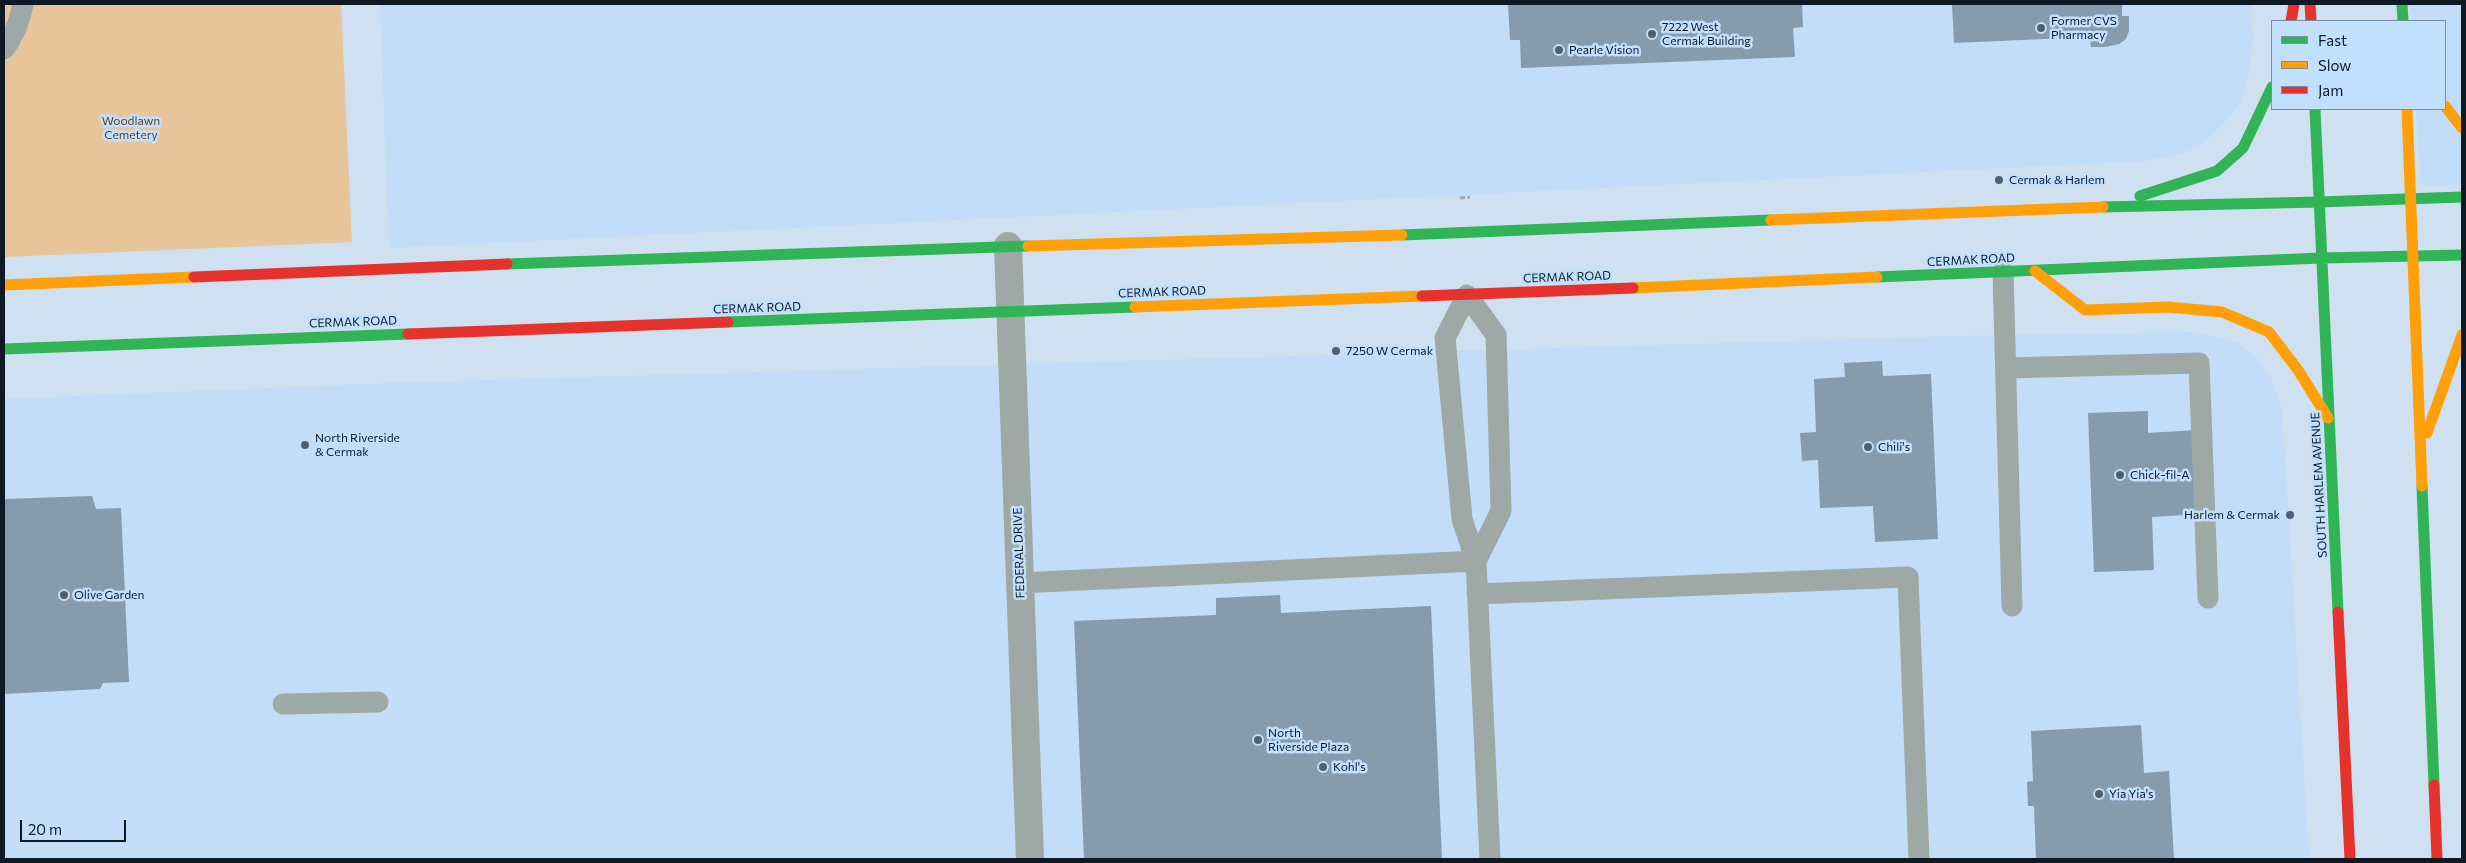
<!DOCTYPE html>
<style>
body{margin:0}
#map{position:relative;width:2466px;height:863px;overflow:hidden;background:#cfe0f0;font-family:Commissioner,sans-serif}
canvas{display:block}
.frame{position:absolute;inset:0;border:5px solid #0e1923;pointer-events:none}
.legend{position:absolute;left:2271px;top:20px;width:175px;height:90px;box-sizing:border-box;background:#c1e0fe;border:1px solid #7990a6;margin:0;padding:6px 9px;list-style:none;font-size:15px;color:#0e1923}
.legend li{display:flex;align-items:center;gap:10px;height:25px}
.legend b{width:25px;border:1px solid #7990a6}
.scale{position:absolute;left:20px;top:820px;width:106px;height:22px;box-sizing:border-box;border:2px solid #0e1923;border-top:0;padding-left:6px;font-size:15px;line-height:18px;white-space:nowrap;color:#0e1923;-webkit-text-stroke:4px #c1e0fe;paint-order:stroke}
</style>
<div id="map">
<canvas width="2466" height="863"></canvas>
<div class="frame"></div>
<ul class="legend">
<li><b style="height:6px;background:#30b455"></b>Fast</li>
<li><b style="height:6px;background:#ff9f0a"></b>Slow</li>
<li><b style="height:6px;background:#e5322d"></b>Jam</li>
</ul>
<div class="scale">20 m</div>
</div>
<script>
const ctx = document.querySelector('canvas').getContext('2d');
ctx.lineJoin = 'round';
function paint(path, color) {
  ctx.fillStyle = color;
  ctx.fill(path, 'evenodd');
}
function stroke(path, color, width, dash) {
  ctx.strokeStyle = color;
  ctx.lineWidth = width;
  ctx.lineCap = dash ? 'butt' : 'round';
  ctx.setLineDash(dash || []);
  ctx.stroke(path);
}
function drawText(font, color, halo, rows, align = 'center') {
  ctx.font = font + ' Commissioner,sans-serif';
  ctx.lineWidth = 5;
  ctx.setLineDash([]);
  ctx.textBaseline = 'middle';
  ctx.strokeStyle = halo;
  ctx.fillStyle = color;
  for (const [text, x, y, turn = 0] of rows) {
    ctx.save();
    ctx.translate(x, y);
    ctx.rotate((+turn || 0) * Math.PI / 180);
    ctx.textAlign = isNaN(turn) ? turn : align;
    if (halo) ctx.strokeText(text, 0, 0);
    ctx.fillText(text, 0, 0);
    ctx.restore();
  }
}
paint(new Path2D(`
 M 380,4 L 2251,4 L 2253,38 L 2249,74 L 2240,103 L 2222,126 L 2200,145 L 2180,154 L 2145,161 L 389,248 Z
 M 2410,4 L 2462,4 L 2462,185 L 2421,186 L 2416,109 L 2445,109 L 2445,21 L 2411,21 Z
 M 2192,332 L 2236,342 L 2257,358 L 2271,378 L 2282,408 L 2309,859 L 4,859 L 4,399 L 392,383 L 1960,336 Z`), '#c1ddf8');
paint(new Path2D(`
 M 4,4 L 341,4 L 352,242 L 4,257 Z`), '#e7c49a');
paint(new Path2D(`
 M 1508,4 L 1802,4 L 1803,27 L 1793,28 L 1795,57 L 1521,68 L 1520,40 L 1510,40 Z
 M 1952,4 L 2122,4 L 2122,16 L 2129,16 L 2129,31 L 2126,39 L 2119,44 L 2105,47 L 2091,47 L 2090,37 L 1954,43 Z
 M 1882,361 L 1883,376 L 1931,374 L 1938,539 L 1875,542 L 1873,506 L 1820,508 L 1818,460 L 1802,461 L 1800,433 L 1816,432 L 1814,379 L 1845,377 L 1844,363 Z
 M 2148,411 L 2148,433 L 2195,430 L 2200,514 L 2152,517 L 2154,570 L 2094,572 L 2088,413 Z
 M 92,496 L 96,509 L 121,508 L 129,682 L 103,683 L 100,689 L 4,694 L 4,499 Z
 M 1280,595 L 1281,613 L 1431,606 L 1442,859 L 1084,859 L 1074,621 L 1216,615 L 1216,598 Z
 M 2141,725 L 2144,773 L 2169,771 L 2174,859 L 2036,859 L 2034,806 L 2028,806 L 2027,782 L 2033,781 L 2031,731 Z`), '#869bad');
stroke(new Path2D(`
 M 1460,198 L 1470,197`), '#9da7a7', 3, [5, 2.5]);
stroke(new Path2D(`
 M 4,49 C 14,36 20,20 23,4
 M 2003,272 L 2012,606
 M 2006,368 L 2199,363 L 2208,598
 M 1476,561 L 1501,511 L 1496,335 L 1467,295 L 1445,338 L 1462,519 L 1476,561 L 1490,859
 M 1020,583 L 1476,561
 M 1477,594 L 1908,577 L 1919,859
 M 283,704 L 378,702`), '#9ea9a5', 21);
stroke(new Path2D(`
 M 1008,246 L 1030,859`), '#9ea9a5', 28);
stroke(new Path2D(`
 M 2402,4 L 2403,21
 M 2315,109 L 2338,612
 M 2140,196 L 2217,171 L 2243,148 L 2272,87
 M 2319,202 L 2462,197
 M 2103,207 L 2319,202
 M 1402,235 L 1771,220
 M 2321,258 L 2462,255
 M 507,264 L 1028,246
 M 1877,277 L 2321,258
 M 728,322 L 1135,307
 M 4,349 L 408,334
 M 2422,486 L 2434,785`), '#30b455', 11);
stroke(new Path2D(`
 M 2445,106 L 2462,128
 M 2407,109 L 2422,486
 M 1771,220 L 2103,207
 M 1028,246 L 1402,235
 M 2035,271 L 2085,310 L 2168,307 L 2222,312 L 2269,332 L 2298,370 L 2328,418
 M 4,285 L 194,277
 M 1633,288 L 1877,277
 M 1135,307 L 1422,296
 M 2427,433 L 2462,335`), '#ff9f0a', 11);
stroke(new Path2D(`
 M 2310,4 L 2311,21
 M 2291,21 L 2294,4
 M 194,277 L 507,264
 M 1422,296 L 1633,288
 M 408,334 L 728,322
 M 2338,612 L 2350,859
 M 2434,785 L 2437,859`), '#e5322d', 11);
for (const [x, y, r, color] of [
 [2041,28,5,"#525f6b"],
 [1652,34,5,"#525f6b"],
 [1559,50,5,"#525f6b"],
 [1999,180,5,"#525f6b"],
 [1336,351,5,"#525f6b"],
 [305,445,5,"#525f6b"],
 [1868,447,5,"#525f6b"],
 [2120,475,5,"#525f6b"],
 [2290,515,5,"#525f6b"],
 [64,595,5,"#525f6b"],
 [1258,740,5,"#525f6b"],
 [1323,767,5,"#525f6b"],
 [2099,794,5,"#525f6b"]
]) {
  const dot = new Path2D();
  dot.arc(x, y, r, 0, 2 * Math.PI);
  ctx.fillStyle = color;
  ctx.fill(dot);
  stroke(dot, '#c1e0fe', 2);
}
drawText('12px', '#0e1923', '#c1e0fe', [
 ["Former CVS",2051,21],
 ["Pharmacy",2051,35],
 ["7222 West",1662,27],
 ["Cermak Building",1662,41],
 ["Pearle Vision",1569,50],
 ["Cermak & Harlem",2009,180],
 ["7250 W Cermak",1346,351],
 ["North Riverside",315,438],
 ["& Cermak",315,452],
 ["Chili's",1878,447],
 ["Chick-fil-A",2130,475],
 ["Harlem & Cermak",2280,515,"right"],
 ["Olive Garden",74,595],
 ["North",1268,733],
 ["Riverside Plaza",1268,747],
 ["Kohl's",1333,767],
 ["Yia Yia's",2109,794]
], 'left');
drawText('12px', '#5f3e17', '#c1e0fe', [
 ["Woodlawn",131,121],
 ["Cemetery",131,135]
]);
drawText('12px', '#0e1923', '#c1e0fe', [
 ["CERMAK ROAD",1971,260,-3],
 ["CERMAK ROAD",1567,277,-2],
 ["CERMAK ROAD",1162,292,-2],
 ["CERMAK ROAD",757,308,-2],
 ["CERMAK ROAD",353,322,-2],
 ["SOUTH HARLEM AVENUE",2319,485,-93],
 ["FEDERAL DRIVE",1019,553,-92]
]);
</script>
